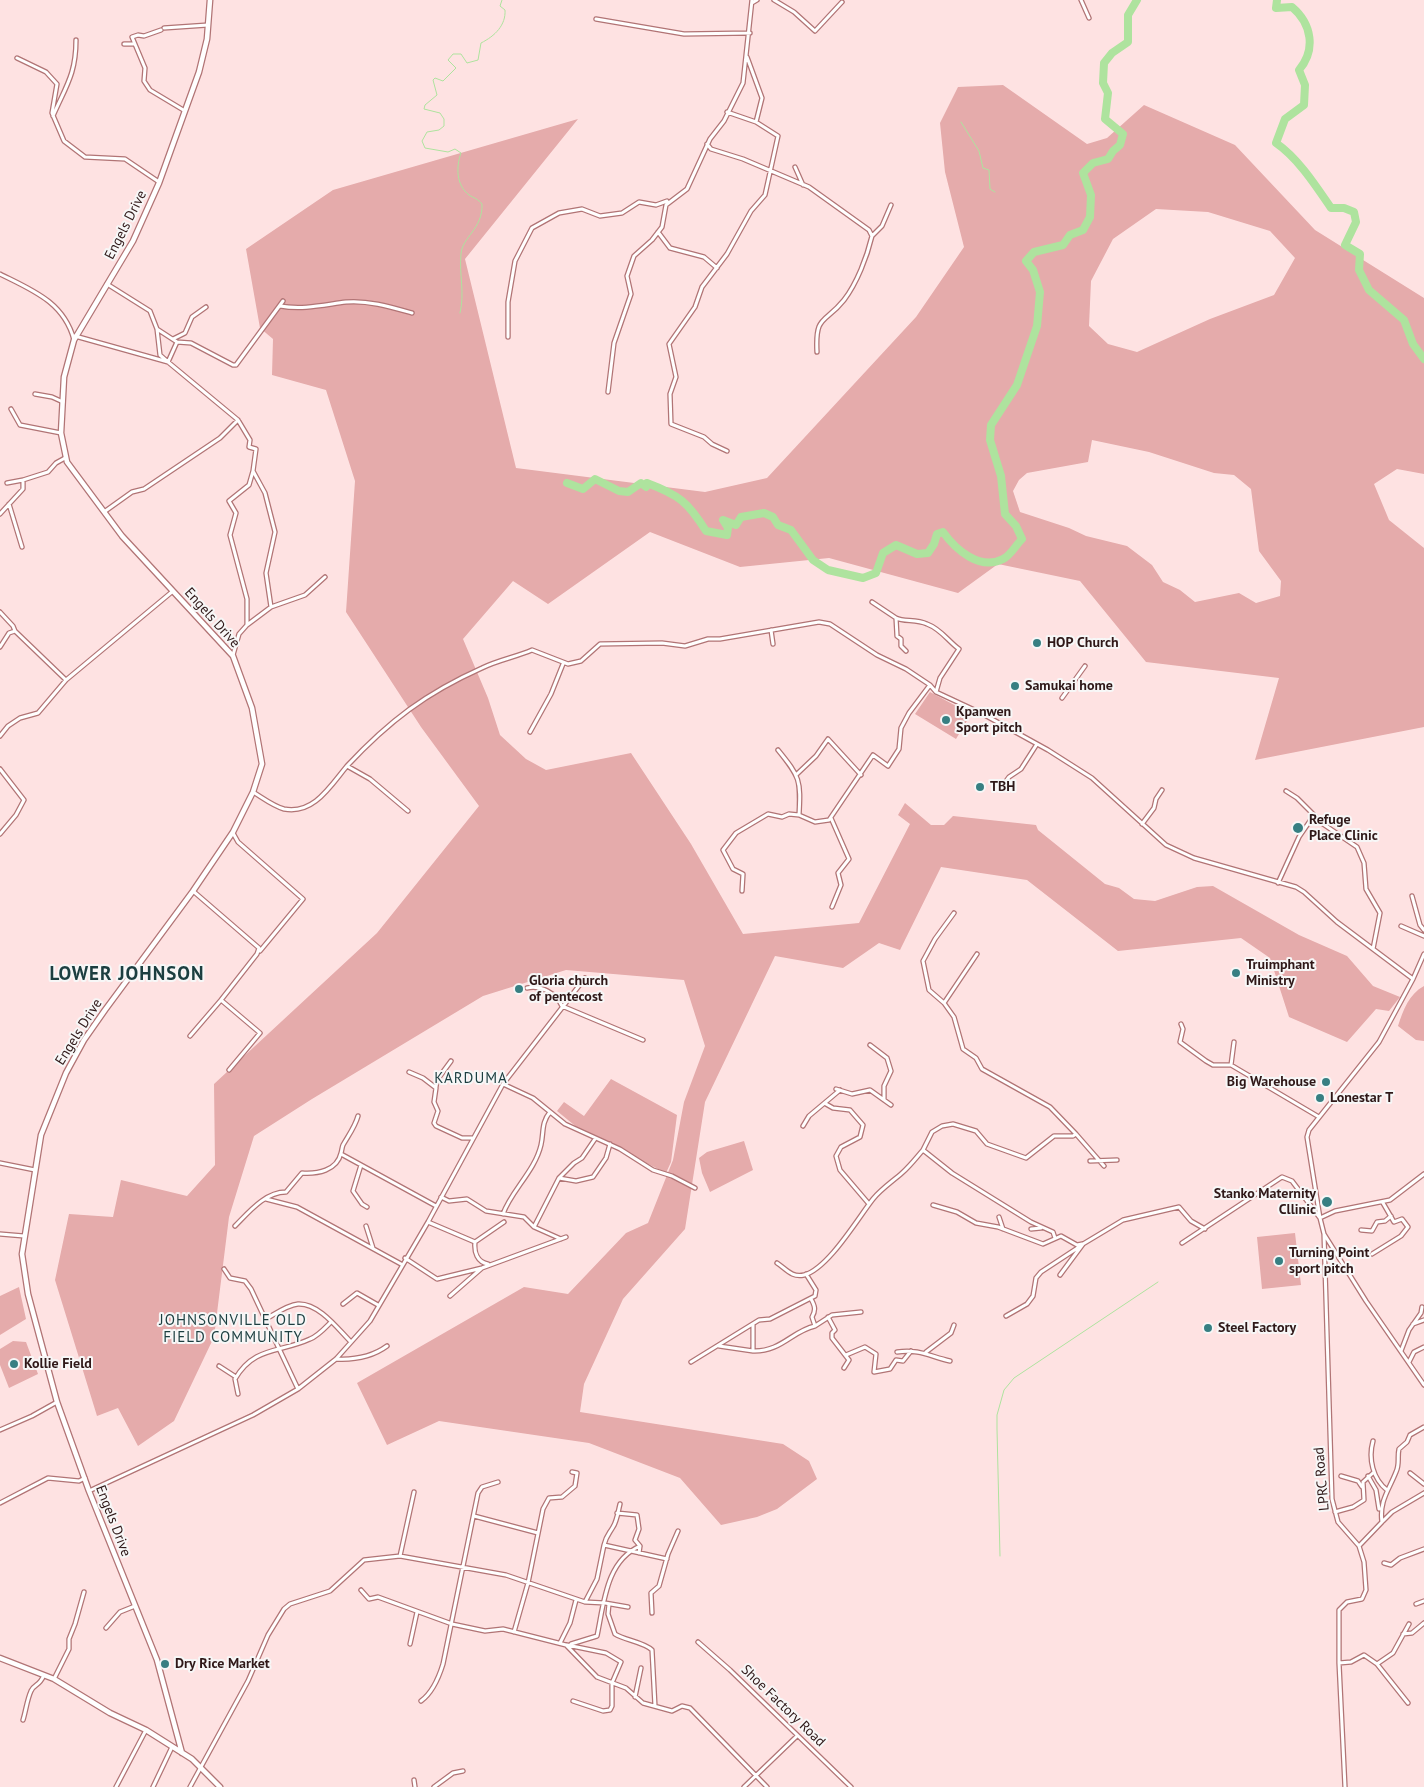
<!DOCTYPE html>
<style>
body{margin:0}
canvas{display:block;background:#fee2e2}
</style>
<canvas width="1424" height="1787"></canvas>
<script>
const ctx = document.querySelector('canvas').getContext('2d');
ctx.lineJoin = 'round';
function paint(path, color) {
  ctx.fillStyle = color;
  ctx.fill(path, 'evenodd');
}
function stroke(path, color, width, dash) {
  ctx.strokeStyle = color;
  ctx.lineWidth = width;
  ctx.lineCap = dash ? 'butt' : 'round';
  ctx.setLineDash(dash || []);
  ctx.stroke(path);
}
function drawText(font, color, halo, rows, align = 'center') {
  ctx.font = font + ' "PT Sans",sans-serif';
  ctx.lineWidth = 4;
  ctx.setLineDash([]);
  ctx.textBaseline = 'middle';
  ctx.strokeStyle = halo;
  ctx.fillStyle = color;
  for (const [text, x, y, turn = 0] of rows) {
    ctx.save();
    ctx.translate(x, y);
    ctx.rotate((+turn || 0) * Math.PI / 180);
    ctx.textAlign = isNaN(turn) ? turn : align;
    if (halo) ctx.strokeText(text, 0, 0);
    ctx.fillText(text, 0, 0);
    ctx.restore();
  }
}
paint(new Path2D(`
 M 1003,85 L 1087,144 L 1107,138 L 1144,105 L 1235,145 L 1315,230 L 1424,298 L 1424,474 L 1397,469 L 1374,484 L 1389,520 L 1424,548 L 1424,727 L 1255,760 L 1279,678 L 1146,662 L 1080,581 L 998,564 L 958,593 L 829,558 L 740,567 L 650,532 L 548,604 L 513,581 L 463,639 L 488,698 L 500,735 L 526,759 L 546,770 L 631,753 L 691,844 L 743,934 L 859,923 L 910,824 L 898,815 L 905,803 L 931,825 L 944,825 L 953,816 L 1036,825 L 1038,830 L 1105,884 L 1119,888 L 1134,899 L 1155,901 L 1197,887 L 1213,886 L 1299,935 L 1347,956 L 1373,986 L 1400,997 L 1389,1011 L 1376,1009 L 1347,1042 L 1289,1017 L 1270,958 L 1241,938 L 1118,951 L 1027,880 L 941,867 L 900,950 L 879,943 L 843,968 L 775,956 L 705,1102 L 685,1229 L 623,1299 L 584,1384 L 580,1412 L 783,1444 L 809,1461 L 817,1479 L 777,1509 L 757,1517 L 721,1525 L 680,1478 L 589,1443 L 439,1421 L 387,1445 L 357,1383 L 524,1287 L 568,1294 L 626,1233 L 648,1223 L 673,1160 L 684,1102 L 705,1046 L 684,980 L 566,970 L 483,996 L 312,1099 L 254,1136 L 229,1217 L 214,1337 L 174,1421 L 138,1446 L 118,1408 L 97,1416 L 55,1280 L 69,1214 L 113,1217 L 121,1180 L 187,1196 L 215,1165 L 214,1084 L 377,933 L 479,806 L 421,727 L 346,612 L 355,481 L 326,390 L 272,375 L 273,339 L 260,328 L 246,249 L 333,190 L 578,119 L 465,259 L 516,468 L 705,492 L 767,478 L 916,317 L 964,247 L 945,172 L 940,123 L 958,87 ZM 1156,209 L 1208,212 L 1270,231 L 1295,258 L 1274,295 L 1210,319 L 1137,352 L 1108,344 L 1089,326 L 1091,281 L 1113,239 ZM 1092,440 L 1149,452 L 1214,473 L 1234,475 L 1251,489 L 1259,551 L 1281,581 L 1280,596 L 1256,603 L 1239,593 L 1195,602 L 1180,590 L 1163,582 L 1152,565 L 1127,546 L 1086,536 L 1069,528 L 1020,512 L 1013,491 L 1019,480 L 1027,473 L 1088,462 Z
 M 930,692 L 971,714 L 956,739 L 915,714 Z
 M 1424,986 L 1424,1041 L 1416,1040 L 1398,1026 C 1403,1010 1409,994 1424,986 Z
 M 611,1079 L 677,1115 L 671,1162 L 666,1173 L 579,1129 L 557,1111 L 564,1102 L 584,1116 Z
 M 744,1141 L 753,1170 L 710,1192 L 702,1173 L 699,1158 L 707,1152 Z
 M 1295,1233 L 1301,1285 L 1262,1289 L 1257,1237 Z
 M 19,1287 L 26,1319 L 0,1335 L 0,1296 Z
 M 13,1341 L 26,1342 L 38,1374 L 9,1388 L 0,1365 L 0,1349 Z`), '#e5abab');
stroke(new Path2D(`
 M 961,122 L 979,151 L 983,168 L 989,170 L 990,189 L 995,192
 M 460,313 C 465,293 459,275 461,254 C 462,237 483,229 482,204 C 478,199 474,198 469,195 C 456,185 456,167 461,153 L 455,149 L 448,152 L 425,148 L 422,141 L 427,132 L 439,130 L 444,126 L 444,119 L 440,113 L 424,109 L 425,105 L 437,95 L 433,80 L 435,78 L 443,81 L 456,68 L 448,60 L 453,54 L 461,54 L 467,63 L 478,60 L 481,43 C 495,36 506,25 505,10 L 500,6 L 502,0
 M 1000,1556 L 997,1429 L 997,1415 L 1004,1390 L 1014,1378 L 1158,1282`), '#aee39e', 1);
stroke(new Path2D(`
 M 1277,0 L 1276,8 L 1292,7 C 1312,24 1316,50 1299,70 L 1305,85 L 1304,105 L 1285,119 L 1276,143 C 1298,158 1316,186 1331,208 L 1344,208 L 1354,212 L 1356,222 L 1345,245 L 1360,254 L 1359,270 L 1369,290 L 1404,320 L 1413,344 L 1424,359
 M 567,483 L 583,489 L 595,479 L 619,491 L 628,492 L 641,483 L 646,487 L 647,483 C 679,495 688,502 706,531 L 727,535 L 728,528 L 723,520 L 736,525 L 741,517 L 764,513 L 773,517 L 778,525 L 791,530 L 813,560 L 828,570 L 863,578 L 876,573 L 883,553 L 896,545 L 917,554 L 928,553 L 934,544 L 937,534 L 943,532 C 956,550 980,571 1003,559 C 1010,556 1016,545 1022,539 L 1016,526 L 1005,514 L 1001,476 L 990,440 L 991,425 L 1017,385 L 1037,326 L 1040,292 L 1033,270 L 1026,261 L 1034,252 L 1063,245 L 1070,235 L 1083,230 L 1090,217 L 1091,195 L 1083,173 L 1093,163 L 1108,159 L 1113,151 L 1120,145 L 1123,134 L 1105,119 L 1108,93 L 1103,83 L 1104,63 L 1112,53 L 1128,42 L 1128,15 L 1137,0`), '#aee39e', 8);
const street = new Path2D(`
 M 774,0 L 794,12 L 815,31 L 842,2
 M 1081,0 L 1089,18
 M 752,3 L 757,0
 M 596,19 L 684,34 L 750,33
 M 164,28 L 208,25
 M 161,30 L 144,36 L 138,35 L 132,37 L 145,68 L 144,81 L 150,90 L 185,111
 M 124,44 L 134,44
 M 747,57 L 762,98 L 756,122
 M 17,58 L 46,72 L 57,84 L 52,113 L 64,141 L 85,157 L 125,159 L 159,182
 M 727,112 L 756,122 L 778,136 L 765,195 L 751,211 L 727,254 L 702,287 L 695,307 L 669,344 L 676,377 L 670,394 L 671,424 L 704,437 L 712,444 L 727,451
 M 53,116 C 66,86 76,74 76,40
 M 707,144 L 711,149 L 743,159 L 809,187 L 869,230 L 872,236 C 867,257 857,283 844,300 C 825,324 815,314 817,352
 M 795,167 L 803,185
 M 658,232 L 670,248 L 704,257 L 717,268
 M 872,236 L 882,226 L 891,205
 M 0,274 C 32,290 64,302 74,340
 M 107,284 L 150,311 L 157,329 L 160,355 L 168,362 L 177,342
 M 280,306 C 303,310 323,305 346,302 C 368,300 391,307 412,313
 M 157,329 L 177,342 L 191,343 L 233,365 L 236,365 L 283,301
 M 75,336 L 168,362 L 238,420 L 250,440 L 249,447 L 256,449 L 253,471 L 265,493 L 275,532 L 266,573 L 271,607
 M 508,337 L 508,302 L 515,261 L 532,228 L 559,213 L 582,209 L 600,216 L 622,213 L 639,202 L 656,205 L 667,201
 M 173,339 L 185,333 L 192,317 L 206,307
 M 608,392 L 614,343 L 631,294 L 627,276 L 634,256 L 652,240 L 662,227 L 666,205 L 687,189 L 710,139 L 724,121 L 743,83 L 752,0
 M 35,394 L 52,397 L 63,402
 M 11,409 L 20,425 L 61,433
 M 7,483 L 23,480
 M 9,504 L 22,547
 M 104,512 L 132,492 L 144,489 L 220,438 L 238,420
 M 0,514 L 23,489 L 23,480 L 48,472 L 56,463 L 65,458
 M 872,602 L 896,618 L 897,636 L 901,639 L 901,646 L 906,651
 M 0,612 L 13,626 L 15,631
 M 896,618 C 904,622 916,619 927,624 C 941,629 948,641 959,649 L 940,678 L 936,692
 M 247,625 L 247,599 L 230,535 L 236,513 L 229,501 L 249,485 L 253,471
 M 771,630 L 773,644
 M 0,647 L 9,633 L 15,631 L 66,680
 M 233,655 L 239,634 L 247,625 L 271,607 L 305,595 L 325,577
 M 1062,698 L 1085,666
 M 530,732 L 551,694 L 563,664
 M 0,736 L 8,726 L 20,718 L 38,713 L 66,680 L 173,591
 M 778,750 C 800,777 801,780 799,815 L 815,822 L 829,820 L 873,755 L 888,766 L 899,749 L 901,728 L 909,713 L 930,685
 M 347,766 C 389,721 426,693 482,668 C 498,660 516,657 532,650 L 568,664 L 581,661 L 600,644 L 662,643 L 685,646 L 708,639 L 720,639 L 819,622 L 830,624 L 877,655 L 906,669 L 930,685 L 936,692 L 981,713 L 1048,750 L 1092,778 L 1166,845 L 1194,858 L 1296,887 L 1304,892 L 1337,922 L 1413,979
 M 0,769 L 24,800 L 16,815 L 0,834
 M 797,774 L 816,756 L 828,739 L 861,775
 M 1001,788 L 1009,777 L 1021,769 L 1037,744
 M 1286,791 L 1297,798 L 1323,824 L 1357,847 L 1364,863 L 1366,889 L 1380,913 L 1373,949
 M 253,792 C 263,798 273,806 284,809 C 314,815 331,785 347,766 L 370,779 L 408,811
 M 831,818 L 849,859 L 838,873 L 841,885 L 832,907
 M 1142,824 L 1154,808 L 1156,799 L 1162,790
 M 233,833 L 238,842 L 303,899 L 260,951
 M 1278,883 L 1299,837 L 1314,815
 M 193,891 L 259,948 L 257,954 L 221,1000 L 260,1033 L 229,1070
 M 742,891 L 743,874 L 733,869 L 723,850 L 736,833 L 768,814 L 782,817 L 789,814 L 799,815
 M 1412,896 L 1420,925 L 1424,930
 M 954,913 L 935,939 L 923,961 L 929,990 L 944,1003 L 954,1017 L 963,1049 L 976,1058 L 982,1069 L 1050,1107 L 1076,1134
 M 1401,926 L 1424,936
 M 1424,954 L 1413,979 L 1379,1042 L 1309,1130 L 1307,1137 L 1320,1218 L 1335,1211 L 1390,1200 L 1424,1174
 M 527,988 C 541,985 556,993 562,1006 L 643,1040
 M 944,1003 L 977,954
 M 1181,1024 L 1183,1029 L 1180,1042 L 1206,1061 L 1213,1065 L 1231,1065 L 1319,1117
 M 190,1036 L 221,1000
 M 870,1045 L 887,1058 L 891,1071 L 884,1086 L 884,1100
 M 1231,1065 L 1234,1042
 M 409,1072 L 423,1078 L 436,1088 L 434,1102 L 438,1111 L 434,1123 L 436,1126 L 462,1138 L 472,1138
 M 503,1084 L 533,1098 L 565,1124 L 620,1149 L 653,1170 L 672,1176 L 695,1188
 M 436,1087 L 437,1080 L 451,1061
 M 836,1089 L 852,1094 L 870,1090 L 891,1105
 M 826,1104 L 833,1108 L 850,1110 L 863,1125 L 860,1137 L 841,1147 L 836,1156 L 840,1170 L 869,1204
 M 803,1126 L 809,1116 L 840,1090
 M 923,1150 L 932,1132 L 942,1126 L 953,1124 L 976,1131 L 987,1144 L 1026,1158 L 1054,1136 L 1073,1136 L 1076,1134 L 1104,1166
 M 341,1154 L 436,1206
 M 1090,1161 L 1117,1160
 M 0,1163 L 35,1170
 M 361,1165 L 353,1191 L 362,1204 L 367,1207
 M 559,1178 L 576,1181 L 593,1177 L 606,1158 L 610,1144
 M 441,1197 L 449,1201 L 467,1199 L 486,1211 L 524,1217 L 534,1227 L 561,1239
 M 266,1199 L 297,1207 L 401,1264
 M 933,1205 L 957,1212 L 976,1223 L 998,1227 L 1043,1244 L 1061,1236 L 1077,1245 L 1082,1244
 M 503,1214 C 511,1191 535,1171 541,1145 C 544,1132 541,1123 550,1112
 M 999,1217 L 1003,1229
 M 428,1222 L 475,1242 L 504,1222
 M 235,1226 C 249,1212 265,1192 286,1192 L 302,1173 C 317,1174 337,1171 341,1153 C 342,1150 342,1147 343,1145 C 348,1136 355,1127 358,1116
 M 366,1226 L 373,1248
 M 534,1227 L 559,1178 L 574,1163 L 582,1158 L 595,1139
 M 1031,1229 L 1041,1228
 M 1361,1230 L 1372,1231 L 1377,1222 L 1385,1221 L 1391,1216
 M 0,1234 L 24,1236
 M 1324,1234 L 1332,1499 L 1338,1522 L 1359,1546 L 1364,1562 L 1366,1590 L 1362,1599 L 1347,1602 L 1339,1610 L 1339,1663 L 1345,1787
 M 475,1242 C 474,1252 477,1262 488,1264
 M 1182,1243 L 1282,1177 L 1292,1181 L 1320,1218 L 1324,1234 L 1366,1301 L 1424,1385
 M 1372,1254 L 1401,1236 L 1408,1227 L 1402,1219 L 1394,1222 L 1383,1203
 M 405,1258 L 437,1279 L 482,1268 L 566,1237
 M 777,1263 C 786,1269 792,1278 804,1275 C 828,1269 858,1218 873,1199 C 881,1189 893,1181 902,1173 C 910,1166 916,1158 923,1150 L 952,1173 L 1031,1222 L 1053,1232 L 1055,1238
 M 224,1269 L 230,1278 L 245,1281 L 251,1289 L 298,1389
 M 1060,1275 L 1083,1244 L 1123,1220 L 1179,1207 L 1191,1221 L 1205,1229
 M 450,1296 L 482,1268
 M 811,1299 C 815,1306 816,1310 812,1317 L 815,1326 L 832,1315 L 861,1312
 M 343,1304 L 357,1293 L 378,1305
 M 1006,1316 L 1027,1304 L 1033,1296 L 1036,1278 L 1041,1272 L 1079,1247
 M 828,1317 L 835,1330 L 832,1333 L 832,1338 L 849,1360 L 844,1368
 M 266,1319 C 275,1314 287,1305 298,1304 C 319,1303 338,1329 351,1342
 M 1413,1324 L 1424,1320
 M 719,1346 L 753,1351 L 753,1325
 M 753,1351 C 781,1352 792,1331 815,1326
 M 1401,1351 L 1409,1330 L 1421,1313 L 1422,1307
 M 897,1352 C 919,1349 929,1356 950,1361
 M 926,1352 L 951,1333 L 954,1325
 M 846,1355 L 865,1347 L 876,1354 L 874,1372 L 890,1369 L 896,1360 L 903,1361 L 911,1351
 M 336,1359 C 355,1360 372,1357 387,1346
 M 691,1362 L 759,1320 L 770,1319 L 815,1296 L 816,1290 L 806,1274
 M 1409,1362 L 1414,1352 L 1424,1347
 M 219,1366 L 236,1377
 M 238,1394 L 235,1379 C 254,1346 280,1353 310,1339 C 318,1336 325,1328 331,1322
 M 0,1430 L 32,1416 L 57,1402
 M 1373,1441 C 1368,1459 1373,1479 1387,1490
 M 1410,1473 L 1424,1484
 M 1341,1476 L 1358,1481 L 1362,1487
 M 1368,1476 L 1376,1490 L 1379,1509
 M 89,1491 L 253,1415 L 298,1389 L 336,1359 L 370,1321 L 428,1222 L 503,1084 L 585,978
 M 0,1503 L 48,1478 L 79,1481 L 85,1478
 M 1335,1512 L 1353,1507 L 1364,1500 L 1363,1482 L 1374,1472
 M 617,1513 L 637,1515 L 639,1529 L 635,1540 L 640,1546 L 639,1553
 M 474,1516 L 538,1533
 M 1383,1521 L 1392,1512 L 1424,1493
 M 604,1545 C 606,1536 609,1534 613,1527 C 617,1521 618,1512 620,1504
 M 1359,1546 L 1382,1522 C 1379,1501 1389,1490 1396,1472 C 1400,1464 1397,1457 1399,1449 L 1407,1442 L 1410,1435 L 1424,1427
 M 400,1556 L 414,1492
 M 1384,1563 L 1391,1565 L 1400,1558 L 1424,1549
 M 361,1590 L 369,1599 L 378,1597 L 452,1624 L 485,1631 L 503,1629 L 566,1645 L 597,1677 L 626,1688 L 643,1703 L 672,1711 L 682,1706 L 690,1708 L 767,1787
 M 585,1602 L 597,1579 L 604,1545 L 667,1559
 M 609,1604 L 608,1614 L 615,1634 C 624,1640 644,1642 652,1650 L 655,1706
 M 1416,1604 L 1424,1601
 M 652,1613 L 651,1593 L 659,1586 L 668,1554 L 678,1531
 M 106,1628 L 120,1612 L 135,1606
 M 514,1632 L 528,1583 L 543,1509 L 549,1498 L 562,1497 L 575,1486 L 577,1473 L 572,1472
 M 1403,1634 L 1412,1633 L 1424,1623
 M 698,1642 L 730,1670 L 851,1787
 M 560,1643 L 570,1623 L 576,1600
 M 410,1644 L 417,1612
 M 571,1644 L 597,1636 C 604,1603 606,1561 640,1546
 M 567,1645 L 606,1653 L 621,1662 L 612,1683 L 612,1706 L 610,1710 L 603,1711 L 573,1701
 M 1339,1663 L 1351,1662 L 1364,1655 L 1377,1664 L 1408,1703
 M 1377,1664 L 1393,1653 L 1409,1624
 M 54,1679 L 69,1649 L 69,1639 L 75,1624 L 84,1592
 M 635,1697 L 641,1668
 M 421,1701 C 432,1693 439,1677 443,1664 L 478,1493 L 482,1487 L 498,1482
 M 23,1720 C 26,1710 27,1700 31,1691 C 35,1683 39,1687 44,1675
 M 414,1780 L 415,1787
 M 116,1787 L 146,1730
 M 153,1787 L 172,1747
 M 190,1787 L 248,1681 L 268,1635 L 284,1609 L 290,1604 L 330,1591 L 364,1560 L 400,1556 L 506,1575 L 585,1602 L 605,1603 L 628,1607
 M 434,1787 L 453,1773 L 463,1771
 M 744,1787 L 797,1736`);
const secondary = new Path2D(`
 M 0,1658 L 54,1679 L 110,1713 L 146,1730 L 192,1759 L 220,1787
 M 182,1753 L 157,1660 L 89,1491 L 57,1402 L 28,1294 L 22,1254 L 41,1135 L 66,1073 L 84,1040 L 105,1010 L 193,891 L 233,832 L 253,792 L 262,764 L 252,708 L 233,656 L 122,536 L 67,462 L 61,433 L 64,377 L 74,340 L 133,241 L 159,183 L 199,72 L 207,39 L 210,0`);
stroke(street, '#b17475', 5.5);
stroke(secondary, '#b17475', 7);
stroke(street, '#fff', 3);
stroke(secondary, '#fff', 4.5);
for (const [x, y, r, color] of [
 [1037,643,5,"#377f82"],
 [1015,686,5,"#377f82"],
 [946,720,5,"#377f82"],
 [980,787,5,"#377f82"],
 [1298,828,6,"#377f82"],
 [1236,973,5,"#377f82"],
 [519,989,5,"#377f82"],
 [1326,1082,5,"#377f82"],
 [1320,1098,5,"#377f82"],
 [1327,1202,6,"#377f82"],
 [1279,1261,5,"#377f82"],
 [1208,1328,5,"#377f82"],
 [14,1364,5,"#377f82"],
 [165,1664,5,"#377f82"]
]) {
  const dot = new Path2D();
  dot.arc(x, y, r, 0, 2 * Math.PI);
  ctx.fillStyle = color;
  ctx.fill(dot);
  stroke(dot, '#f7f7f7', 2);
}
drawText('14px', '#2f1818', '#f7f7f7', [
 ["Engels Drive",126,225,-63],
 ["Engels Drive",212,618,48],
 ["Engels Drive",79,1032,-58],
 ["LPRC Road",1322,1479,-95],
 ["Engels Drive",113,1521,69],
 ["Shoe Factory Road",783,1706,44]
]);
drawText('bold 14px', '#2f1818', '#f7f7f7', [
 ["HOP Church",1047,643],
 ["Samukai home",1025,686],
 ["Kpanwen",956,712],
 ["Sport pitch",956,728],
 ["TBH",990,787],
 ["Refuge",1309,820],
 ["Place Clinic",1309,836],
 ["Truimphant",1246,965],
 ["Ministry",1246,981],
 ["Gloria church",529,981],
 ["of pentecost",529,997],
 ["Big Warehouse",1316,1082,"right"],
 ["Lonestar T",1330,1098],
 ["Stanko Maternity",1316,1194,"right"],
 ["Cllinic",1316,1210,"right"],
 ["Turning Point",1289,1253],
 ["sport pitch",1289,1269],
 ["Steel Factory",1218,1328],
 ["Kollie Field",24,1364],
 ["Dry Rice Market",175,1664]
], 'left');
ctx.letterSpacing = '1px';
drawText('15px', '#1c3e40', '#f7f7f7', [
 ["KARDUMA",471,1079],
 ["JOHNSONVILLE OLD",233,1321],
 ["FIELD COMMUNITY",233,1338]
]);
ctx.letterSpacing = '0px';
ctx.letterSpacing = '1px';
drawText('bold 19px', '#1c3e40', '#f7f7f7', [
 ["LOWER JOHNSON",127,975]
]);
ctx.letterSpacing = '0px';
</script>
